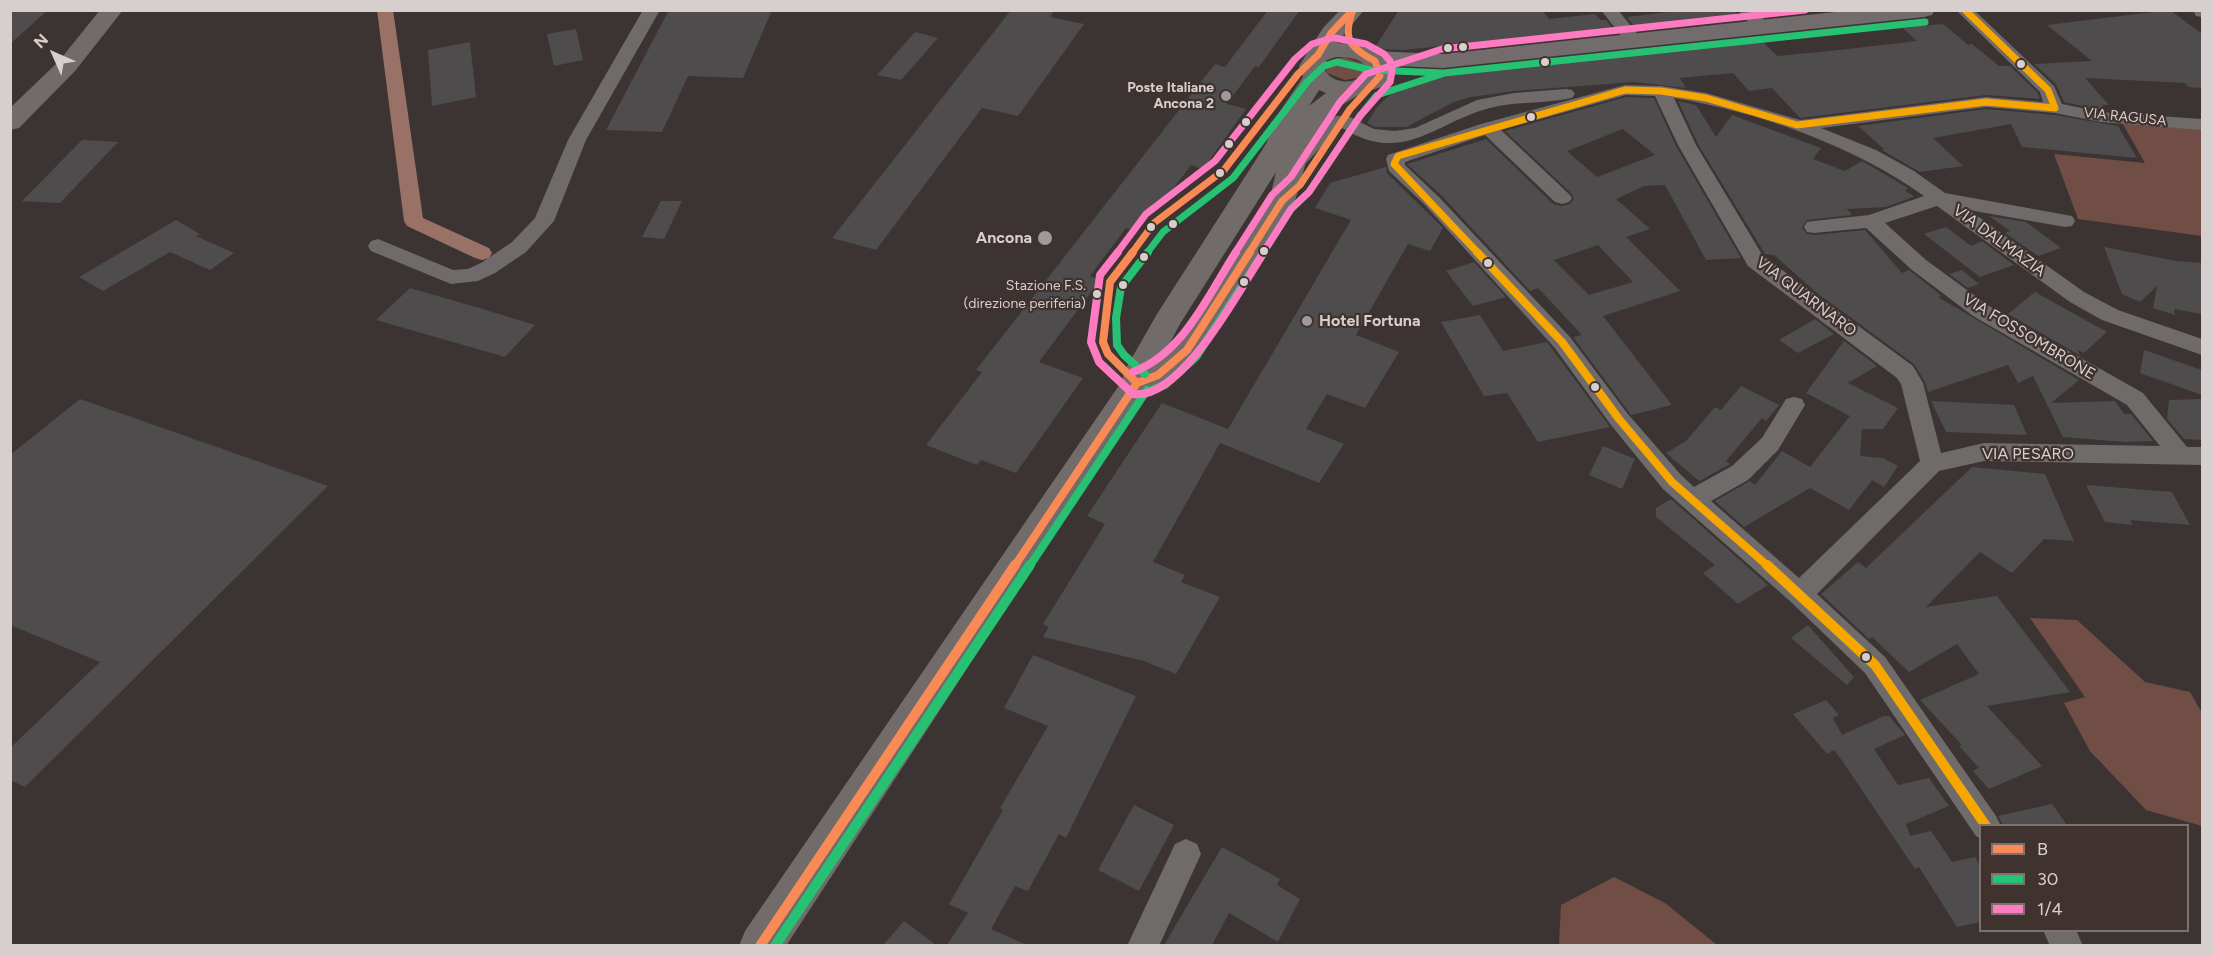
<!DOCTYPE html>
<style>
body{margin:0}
#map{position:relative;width:2213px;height:956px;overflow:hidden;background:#3c3432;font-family:Figtree,sans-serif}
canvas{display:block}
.frame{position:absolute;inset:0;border:12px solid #d7cfcd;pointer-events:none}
.legend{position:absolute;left:1979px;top:824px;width:210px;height:108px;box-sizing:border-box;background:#3f322f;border:2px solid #7c716e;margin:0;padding:8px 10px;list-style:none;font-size:18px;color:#d7cfcd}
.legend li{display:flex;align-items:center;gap:12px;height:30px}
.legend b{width:30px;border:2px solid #7c716e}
.north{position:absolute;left:24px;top:24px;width:60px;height:60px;-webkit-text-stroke:4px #3f322f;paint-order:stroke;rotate:315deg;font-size:16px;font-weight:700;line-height:24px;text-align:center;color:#d7cfcd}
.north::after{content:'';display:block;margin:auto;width:21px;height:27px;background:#d7cfcd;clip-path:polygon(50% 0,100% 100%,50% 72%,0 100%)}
</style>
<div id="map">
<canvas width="2213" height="956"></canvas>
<div class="frame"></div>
<ul class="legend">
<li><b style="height:8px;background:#f98a56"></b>B</li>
<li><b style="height:8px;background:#26c172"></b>30</li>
<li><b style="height:8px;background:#fe7ac1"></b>1/4</li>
</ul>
<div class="north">N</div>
</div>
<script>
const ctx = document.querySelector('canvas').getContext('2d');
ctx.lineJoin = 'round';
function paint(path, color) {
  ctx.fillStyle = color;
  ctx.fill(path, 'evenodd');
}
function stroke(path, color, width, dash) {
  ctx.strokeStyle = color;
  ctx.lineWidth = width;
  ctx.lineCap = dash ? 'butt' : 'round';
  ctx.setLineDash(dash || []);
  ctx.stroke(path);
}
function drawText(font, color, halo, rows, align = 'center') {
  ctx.font = font + ' Figtree,sans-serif';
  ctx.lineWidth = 4.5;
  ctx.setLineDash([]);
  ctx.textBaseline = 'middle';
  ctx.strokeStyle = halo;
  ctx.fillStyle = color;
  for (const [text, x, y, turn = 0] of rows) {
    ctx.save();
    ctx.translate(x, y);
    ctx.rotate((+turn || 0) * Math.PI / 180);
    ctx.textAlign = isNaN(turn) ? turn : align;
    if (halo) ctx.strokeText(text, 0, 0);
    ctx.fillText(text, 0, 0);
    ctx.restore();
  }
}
paint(new Path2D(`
 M 1344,57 L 1362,63 L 1366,70 L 1362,77 L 1345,80 L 1327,73 L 1325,66 L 1332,60 Z
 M 2120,119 L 2200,126 L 2202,129 L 2202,236 L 2078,219 L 2054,154 L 2145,163 Z
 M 2030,618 L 2077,620 L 2145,682 L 2190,692 L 2202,713 L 2202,826 L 2146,810 L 2090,751 L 2064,703 L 2085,697 Z
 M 1614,877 L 1665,903 L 1717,945 L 1559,945 L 1561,905 Z`), '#714e45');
paint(new Path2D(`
 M 377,10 L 393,10 L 423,218 L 489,248 L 492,253 L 489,258 L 482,260 L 475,258 L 407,226 L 404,221 Z`), '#997167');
paint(new Path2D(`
 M 10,10 L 48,10 L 10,44 Z
 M 669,10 L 772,10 L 743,78 L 688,76 L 662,132 L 606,130 Z
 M 1011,10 L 1055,10 L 1050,17 L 1084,24 L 1018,116 L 982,108 L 876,250 L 832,238 Z
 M 1268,10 L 1300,10 L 1259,67 L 1255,66 L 1227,104 L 1246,109 L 1203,169 L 1191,165 L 1162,204 L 1155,202 L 1133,231 L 1126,228 L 1090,276 L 1100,280 L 1039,362 L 1083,378 L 1016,473 L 981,460 L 977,465 L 926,445 L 982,372 L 976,370 L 1215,64 L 1225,67 Z
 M 1399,10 L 1542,10 L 1549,19 L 1595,14 L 1601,20 L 1606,20 L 1616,33 L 1528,43 L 1530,42 L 1529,37 L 1404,50 L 1374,49 Z
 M 1684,10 L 1733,10 L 1742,20 L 1638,31 L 1627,17 Z
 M 2170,10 L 2202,34 L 2202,88 L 2188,87 L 2185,83 L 2085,78 L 2109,105 L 2102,105 L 2106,110 L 2101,110 L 2064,102 L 2056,84 L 2034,64 L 2092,61 L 2047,25 Z
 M 1921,20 L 1921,26 L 1943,24 L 1968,45 L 1972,44 L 1999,66 L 2010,66 L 2038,93 L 2040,99 L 1986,95 L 1800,118 L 1772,88 L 1749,91 L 1733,73 L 1680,78 L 1686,88 L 1634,82 L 1514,91 L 1471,97 L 1454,102 L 1406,127 L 1375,127 L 1367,123 L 1378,106 L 1393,92 L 1456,69 L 1758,37 L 1777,56 L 1830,51 L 1917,41 L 1896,22 Z
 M 576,29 L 583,60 L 554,66 L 547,34 Z
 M 915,32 L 938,38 L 901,80 L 877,75 Z
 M 470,42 L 476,97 L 432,106 L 428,50 Z
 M 1626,97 L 1654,98 L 1676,146 L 1741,258 L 1706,260 L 1665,185 L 1644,186 L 1616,199 L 1650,229 L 1626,237 L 1680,291 L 1603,316 L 1672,405 L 1631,415 L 1573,337 L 1582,335 L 1538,288 L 1530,291 L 1441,195 L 1407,164 L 1486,139 L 1553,204 L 1561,206 L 1570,204 L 1574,198 L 1571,193 L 1505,131 ZM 1623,129 L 1655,155 L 1597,177 L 1567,151 ZM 1598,245 L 1633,282 L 1589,295 L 1554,260 Z
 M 1678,101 L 1696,105 L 1716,137 L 1732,115 L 1821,148 L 1813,159 L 1845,171 L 1862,161 L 1908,188 L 1905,191 L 1914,196 L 1908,199 L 1886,207 L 1847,209 L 1852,215 L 1807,220 L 1802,228 L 1807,234 L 1814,235 L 1865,230 L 1902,273 L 1909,270 L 1942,296 L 1938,297 L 2079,380 L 2051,403 L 2115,401 L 2124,414 L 2131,414 L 2153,441 L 2126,442 L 2063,437 L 2033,376 L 2018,383 L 2008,365 L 1928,392 L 1925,382 L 1914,364 L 1857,322 L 1859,321 L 1857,322 L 1818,294 L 1774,255 L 1765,254 L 1698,144 Z
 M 1986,109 L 2055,115 L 2118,126 L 2137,158 L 2022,147 L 2011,124 L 1933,138 L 1963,166 L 1920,172 L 1882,150 L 1884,149 L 1858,126 Z
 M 82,140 L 118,142 L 60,203 L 22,201 Z
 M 1386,167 L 1387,173 L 1443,228 L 1430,251 L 1408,244 L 1356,335 L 1399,352 L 1365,408 L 1327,394 L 1306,429 L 1344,444 L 1319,483 L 1220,443 L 1153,562 L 1185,575 L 1181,582 L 1220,597 L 1176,674 L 1144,661 L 1043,637 L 1049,627 L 1043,624 L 1105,524 L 1087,516 L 1162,403 L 1228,429 L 1351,220 L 1315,208 L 1330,183 Z
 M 661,201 L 682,201 L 664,239 L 642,237 Z
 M 1989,216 L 2026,222 L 2061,248 L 2038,256 L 2005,233 L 2010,231 Z
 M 176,220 L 200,234 L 196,236 L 234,253 L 210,270 L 170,252 L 103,291 L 79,277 Z
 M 1946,227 L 1971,246 L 1982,241 L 2014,265 L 1980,277 L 1924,234 Z
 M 2104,247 L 2176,261 L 2202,263 L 2202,314 L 2174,309 L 2175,315 L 2153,308 L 2157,286 L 2140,302 L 2122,294 Z
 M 1474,262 L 1506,297 L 1473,306 L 1446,271 Z
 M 1962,270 L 1979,284 L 1968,288 L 1949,274 Z
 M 410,288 L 486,310 L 535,325 L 505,357 L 376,320 Z
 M 2035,292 L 2107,332 L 2084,353 L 2077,350 L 2081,356 L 2008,314 Z
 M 1480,315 L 1503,351 L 1547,342 L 1610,427 L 1538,442 L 1507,393 L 1484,396 L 1441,322 Z
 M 1815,319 L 1834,334 L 1798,353 L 1779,340 Z
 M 1844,341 L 1877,366 L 1848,383 L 1898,408 L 1883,429 L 1862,429 L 1860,456 L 1883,458 L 1898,466 L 1884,487 L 1872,480 L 1849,510 L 1810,488 L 1744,527 L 1715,501 L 1750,481 L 1755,485 L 1782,451 L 1810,467 L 1850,416 L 1806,393 Z
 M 2144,350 L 2202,370 L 2202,395 L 2140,373 Z
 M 1741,386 L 1779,405 L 1766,421 L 1762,418 L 1726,461 L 1730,464 L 1694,484 L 1699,481 L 1666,453 L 1686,441 L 1715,407 L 1721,410 Z
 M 80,399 L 328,486 L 25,787 L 10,780 L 10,748 L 100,662 L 10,625 L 10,455 Z
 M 2202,399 L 2202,440 L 2184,439 L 2167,419 L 2169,400 Z
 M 1931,401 L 2014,405 L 2027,435 L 1946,432 Z
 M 1603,446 L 1635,459 L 1622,489 L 1589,475 Z
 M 1972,467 L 2045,474 L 2074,541 L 2044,539 L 2012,573 L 1980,552 L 1926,607 L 1997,596 L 2070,692 L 1987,706 L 2042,766 L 1989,789 L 1973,771 L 1979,768 L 1959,746 L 1962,745 L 1920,700 L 1979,674 L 1957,644 L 1909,672 L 1872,637 L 1869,639 L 1821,594 L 1858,562 L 1866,568 Z
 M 2086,485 L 2172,492 L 2190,525 L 2130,520 L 2133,525 L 2105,522 Z
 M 1671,499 L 1768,585 L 1738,604 L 1703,573 L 1715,565 L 1656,517 L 1656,508 Z
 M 1808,625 L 1854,677 L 1847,685 L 1791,638 Z
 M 1033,655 L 1136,696 L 1066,838 L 1059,834 L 1028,891 L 1015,886 L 991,929 L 1027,945 L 947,945 L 968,913 L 949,904 L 1003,810 L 1000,808 L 1048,726 L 1004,708 Z
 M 1826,700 L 1839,715 L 1833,718 L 1842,735 L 1884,716 L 1889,716 L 1901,730 L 1905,735 L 1874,749 L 1898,785 L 1929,778 L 1949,806 L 1906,824 L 1910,836 L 1931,831 L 1952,862 L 1975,857 L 1980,866 L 1980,922 L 1957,927 L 1919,867 L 1915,869 L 1843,762 L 1834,750 L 1827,754 L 1793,714 Z
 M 2052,804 L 2067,825 L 2003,825 L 1998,816 Z
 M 1134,805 L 1174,825 L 1139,891 L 1098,870 Z
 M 1222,847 L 1280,879 L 1277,885 L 1300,899 L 1278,942 L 1229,913 L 1212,945 L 1164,945 Z
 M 904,921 L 936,945 L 883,945 Z`), '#4e4c4d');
paint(new Path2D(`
 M 643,10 L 660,10 L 586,140 L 554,221 L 526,252 L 495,273 L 478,281 L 451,284 L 371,251 L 368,246 L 371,241 L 378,239 L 453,270 L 468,269 L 481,263 L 512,242 L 535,218 L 568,140 Z
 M 1601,10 L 1618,10 L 1644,42 L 1641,46 L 1629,46 Z
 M 1738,10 L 1756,10 L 1771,28 L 1769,32 L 1757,32 Z
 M 1956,10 L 1974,10 L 2054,86 L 2062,104 L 2101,112 L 2202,119 L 2202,130 L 2101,122 L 2055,113 L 1986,107 L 1821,128 L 1876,150 L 1914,171 L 1945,193 L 2072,216 L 2075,221 L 2072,226 L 2065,227 L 1969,210 L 2084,292 L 2118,310 L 2202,339 L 2202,355 L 2102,320 L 2070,302 L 1937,206 L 1885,223 L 1926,260 L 1989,306 L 2143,393 L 2187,447 L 2202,447 L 2202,465 L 1984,461 L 1939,471 L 1817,594 L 1885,657 L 1996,816 L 2001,826 L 1980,826 L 1980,838 L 1976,836 L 1865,673 L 1791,602 L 1663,489 L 1611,425 L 1554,347 L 1425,205 L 1389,171 L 1386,159 L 1388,155 L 1481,124 L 1625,85 L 1661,86 L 1706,93 L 1800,120 L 1986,97 L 2043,102 L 2040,92 ZM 1626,95 L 1655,96 L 1678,145 L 1748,266 L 1897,378 L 1901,384 L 1920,461 L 1799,578 L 1711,501 L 1748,480 L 1778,450 L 1805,405 L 1802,399 L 1794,397 L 1786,399 L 1762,438 L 1732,466 L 1694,487 L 1681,475 L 1627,413 L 1570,337 L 1439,197 L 1405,165 L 1405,162 L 1485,135 L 1555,202 L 1562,204 L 1569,202 L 1572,198 L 1569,194 L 1501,130 ZM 1674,98 C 1759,112 1854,146 1924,196 L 1869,215 L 1814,221 L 1807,222 L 1804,227 L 1807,232 L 1814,233 L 1866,228 L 1912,270 L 1973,316 L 2127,405 L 2160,446 L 1984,443 L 1941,453 L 1923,383 L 1913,366 L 1763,256 L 1696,145 Z
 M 2193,10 L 2202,10 L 2202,17 L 2196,16 Z
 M 1566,89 L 1572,90 L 1575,94 L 1572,98 C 1545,104 1517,101 1490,108 C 1435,122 1404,166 1342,128 L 1331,136 L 1300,170 L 1286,170 L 1283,166 L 1317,128 L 1336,116 L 1348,116 L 1374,129 L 1395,131 L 1415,128 L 1477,100 L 1514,93 Z
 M 1186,839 L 1197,844 L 1201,854 L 1159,946 L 1127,946 L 1175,844 Z
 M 2043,930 L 2076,930 L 2083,946 L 2050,946 Z`), '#6f6b6a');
paint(new Path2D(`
 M 1854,10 L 1935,10 L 1932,15 L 1924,17 L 1443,68 L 1372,65 L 1364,63 L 1360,58 L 1364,53 L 1372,51 L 1443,54 Z`), '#726d6c');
paint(new Path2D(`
 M 100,10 L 123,10 L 75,71 L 19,128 L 10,130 L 10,108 L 59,61 Z
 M 1340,10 L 1364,10 L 1337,43 C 1360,44 1388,49 1392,76 L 1381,87 L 1360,94 L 1337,108 L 1325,118 L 1308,155 L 1295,201 L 1198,358 L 1169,383 L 1148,391 L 786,946 L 739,946 L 745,931 L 1122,381 L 1125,370 L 1157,314 L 1266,144 L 1277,116 L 1303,77 L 1299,66 L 1323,28 ZM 1336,57 C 1349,57 1366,58 1368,74 C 1353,85 1330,85 1323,66 L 1327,60 ZM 1319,90 L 1326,93 L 1309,106 ZM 1276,172 L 1269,201 L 1176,342 L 1165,352 L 1180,324 Z`), '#716b69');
stroke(new Path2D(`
 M 1132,253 L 1154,223 L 1224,170 L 1298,74 L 1318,55 L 1331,33 L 1353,10
 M 1249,253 L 1282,201 L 1300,185 L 1350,109 L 1380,76 L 1375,61 C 1350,48 1342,39 1353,10`), '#f98a56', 7);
stroke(new Path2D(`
 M 1133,252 L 1110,282 L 1103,342 L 1108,354 L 1137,383
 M 1137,383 L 1158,375 L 1187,350 L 1250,252
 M 1014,567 L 1137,383`), '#f98a56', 8);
stroke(new Path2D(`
 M 760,946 L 1015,565`), '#f98a56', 10);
stroke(new Path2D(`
 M 1147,253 L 1163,232 L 1233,178 L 1307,82 L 1324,66 L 1337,62 L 1371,70 L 1444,73 L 1925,22
 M 1263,253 L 1291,209 L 1309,192 L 1360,116 L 1377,95 L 1445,73`), '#26c172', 7);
stroke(new Path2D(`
 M 1145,374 L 1124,355 L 1117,345 L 1116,318 L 1121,287 L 1148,252
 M 1141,394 L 1165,385 L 1196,357 L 1264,252
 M 1029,567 L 1147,390`), '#26c172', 8);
stroke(new Path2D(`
 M 775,946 L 1030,565`), '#26c172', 10);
stroke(new Path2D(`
 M 1117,253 L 1146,214 L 1215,161 L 1295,59 L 1312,44 L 1332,38
 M 1235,253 L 1272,195 L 1291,177 L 1340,102 L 1366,74 L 1442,49 L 1805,10
 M 1263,253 L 1291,209 L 1309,192 L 1360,116 L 1390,82 L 1392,71 L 1390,61 L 1384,54 L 1366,44 L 1335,38`), '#fe7ac1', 7);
stroke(new Path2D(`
 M 1118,252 L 1100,275 L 1091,342 L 1099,362 L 1133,394 C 1182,401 1241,287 1264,252
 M 1133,372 C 1184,353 1208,295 1236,252`), '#fe7ac1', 8);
stroke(new Path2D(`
 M 1478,253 L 1394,164 L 1398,156 L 1625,90 L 1661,91 L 1706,98 L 1797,125 L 1986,102 L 2055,108 L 2048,90 L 1965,10`), '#f7a600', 7);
stroke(new Path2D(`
 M 1477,252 L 1562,342 L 1619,419 L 1672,482 L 1769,567`), '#f7a600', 8);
stroke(new Path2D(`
 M 1767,565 L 1875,665 L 1986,826`), '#f7a600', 10);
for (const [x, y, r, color] of [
 [1463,47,5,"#d7cfcd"],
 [1448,48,5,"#d7cfcd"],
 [1545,62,5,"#d7cfcd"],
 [2021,64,5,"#d7cfcd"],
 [1226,96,6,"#a19997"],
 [1531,117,5,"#d7cfcd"],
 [1246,122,5,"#d7cfcd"],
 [1229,144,5,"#d7cfcd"],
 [1220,173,5,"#d7cfcd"],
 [1173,224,5,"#d7cfcd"],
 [1151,227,5,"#d7cfcd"],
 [1045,238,8,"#a19997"],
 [1264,251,5,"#d7cfcd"],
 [1144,257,5,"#d7cfcd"],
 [1488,263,5,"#d7cfcd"],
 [1244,282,5,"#d7cfcd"],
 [1123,285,5,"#d7cfcd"],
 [1097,294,5,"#d7cfcd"],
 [1307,321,6,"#a19997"],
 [1595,387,5,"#d7cfcd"],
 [1866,657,5,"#d7cfcd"]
]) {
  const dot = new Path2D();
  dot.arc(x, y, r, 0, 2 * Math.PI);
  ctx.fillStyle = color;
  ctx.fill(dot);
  stroke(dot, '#3f322f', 2);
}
drawText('bold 14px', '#d7cfcd', '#3f322f', [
 ["Poste Italiane",1214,88],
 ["Ancona 2",1214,104]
], 'right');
drawText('14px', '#d7cfcd', '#3f322f', [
 ["VIA RAGUSA",2125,117,6]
]);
drawText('14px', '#d7cfcd', '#3f322f', [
 ["Stazione F.S.",1086,286],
 ["(direzione periferia)",1086,304]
], 'right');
drawText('bold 16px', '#d7cfcd', '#3f322f', [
 ["Ancona",1032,238],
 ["Hotel Fortuna",1319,321,"left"]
], 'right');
drawText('16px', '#d7cfcd', '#3f322f', [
 ["VIA DALMAZIA",1999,241,36],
 ["VIA QUARNARO",1806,297,37],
 ["VIA FOSSOMBRONE",2029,337,31],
 ["VIA PESARO",2028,454]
]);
</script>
